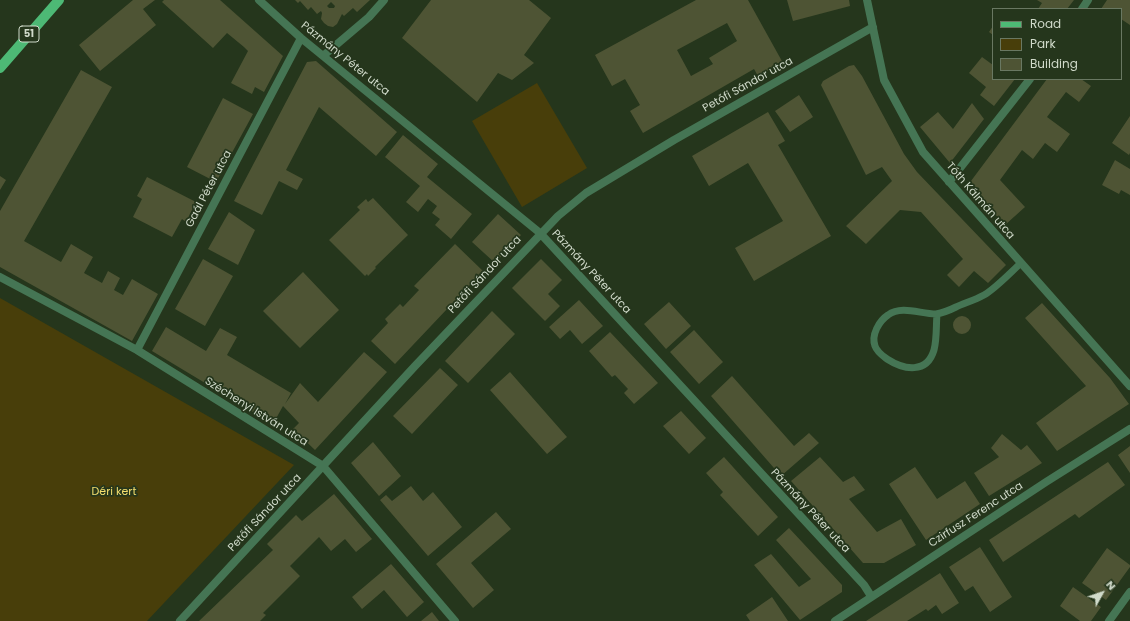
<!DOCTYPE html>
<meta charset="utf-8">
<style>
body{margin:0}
#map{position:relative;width:1130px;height:621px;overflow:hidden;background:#25361c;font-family:Poppins,sans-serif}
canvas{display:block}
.legend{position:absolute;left:992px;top:8px;width:130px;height:72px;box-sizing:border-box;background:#25361c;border:1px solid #697862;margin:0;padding:5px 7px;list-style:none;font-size:12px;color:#d0daca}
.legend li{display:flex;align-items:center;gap:8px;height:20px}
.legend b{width:20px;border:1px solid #697862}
.north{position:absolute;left:1082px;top:573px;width:40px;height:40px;-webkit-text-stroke:3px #25361c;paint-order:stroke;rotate:50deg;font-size:11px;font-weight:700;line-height:16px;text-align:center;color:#d0daca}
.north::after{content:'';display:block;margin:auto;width:14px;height:18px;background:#d0daca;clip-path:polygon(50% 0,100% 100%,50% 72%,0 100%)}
</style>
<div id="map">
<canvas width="1130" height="621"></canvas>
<ul class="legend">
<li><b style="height:5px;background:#4db975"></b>Road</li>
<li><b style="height:11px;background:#483e0a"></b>Park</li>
<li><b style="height:11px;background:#4e5434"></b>Building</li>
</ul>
<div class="north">N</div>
</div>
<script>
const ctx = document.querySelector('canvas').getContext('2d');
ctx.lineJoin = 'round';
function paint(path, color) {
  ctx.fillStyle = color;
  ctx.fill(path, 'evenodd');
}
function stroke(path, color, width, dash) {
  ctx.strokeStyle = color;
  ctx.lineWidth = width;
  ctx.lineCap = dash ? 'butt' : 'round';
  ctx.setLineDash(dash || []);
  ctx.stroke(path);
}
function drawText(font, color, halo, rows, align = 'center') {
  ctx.font = font + ' Poppins,sans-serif';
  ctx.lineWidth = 3.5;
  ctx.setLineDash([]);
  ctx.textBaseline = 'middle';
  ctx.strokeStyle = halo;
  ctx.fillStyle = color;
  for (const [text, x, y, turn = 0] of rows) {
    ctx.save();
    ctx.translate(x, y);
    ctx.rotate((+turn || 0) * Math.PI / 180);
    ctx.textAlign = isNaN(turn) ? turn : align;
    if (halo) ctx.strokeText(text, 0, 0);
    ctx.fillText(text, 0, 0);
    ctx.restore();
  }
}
paint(new Path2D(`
 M 537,83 L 587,168 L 522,207 L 472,121 Z
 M 0,298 L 294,465 L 147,621 L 0,621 Z`), '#483e0a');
paint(new Path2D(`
 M 133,0 L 155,0 L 143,9 L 156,25 L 100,71 L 79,45 Z
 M 164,0 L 220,0 L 283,56 L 264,92 L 255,87 L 252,94 L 231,83 L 248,51 L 244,47 L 227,33 L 213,48 L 162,2 Z
 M 295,0 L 370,0 L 357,12 L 353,8 L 344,16 L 342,14 L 337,24 L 333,27 L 328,26 L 324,23 L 321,19 L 322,13 L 321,11 L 317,14 L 311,7 L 308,10 L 300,1 L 298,3 ZM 331,2 L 335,6 L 334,8 L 329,8 L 327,6 Z
 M 431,0 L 529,0 L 551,18 L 524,55 L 534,63 L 512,80 L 498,73 L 477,102 L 402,38 Z
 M 696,0 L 748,0 L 783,63 L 758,76 L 754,69 L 643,133 L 630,111 L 640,105 L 625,79 L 612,86 L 595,55 ZM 727,23 L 737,41 L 709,58 L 713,64 L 691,76 L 677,50 Z
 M 787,0 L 849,0 L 850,6 L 793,21 Z
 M 1037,0 L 1074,0 L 1067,9 L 1038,9 L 1042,3 Z
 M 1107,0 L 1130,0 L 1130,25 L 1121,19 L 1121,9 L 1101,9 Z
 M 993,26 L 993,35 L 989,32 Z
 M 982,57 L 993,65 L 993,79 L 1015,79 L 994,106 L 980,95 L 986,87 L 969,73 Z
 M 316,61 L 397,132 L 376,156 L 319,107 L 286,170 L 303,179 L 297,190 L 279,181 L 262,215 L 234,201 L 307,62 Z
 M 854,65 L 862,76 L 904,154 L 917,172 L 1006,265 L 988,283 L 974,271 L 959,287 L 947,275 L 963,259 L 921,212 L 900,210 L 866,244 L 846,226 L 892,181 L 882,167 L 866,175 L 821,85 L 823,81 L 849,66 Z
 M 81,70 L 112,87 L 24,241 L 61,262 L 71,244 L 93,257 L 84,273 L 102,283 L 108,271 L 120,278 L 114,290 L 123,295 L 132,279 L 158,294 L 132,341 L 0,267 L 0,211 Z
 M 1047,79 L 1081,79 L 1091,86 L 1079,102 L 1066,92 L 1047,117 L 1070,134 L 1057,152 L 1045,143 L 1033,159 L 1022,150 L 1000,180 L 1025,207 L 1005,225 L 968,185 Z
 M 799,95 L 813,117 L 790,132 L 775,111 Z
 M 223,98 L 253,114 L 216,182 L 187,167 Z
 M 972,103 L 984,119 L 950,163 L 920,127 L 938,112 L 953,129 Z
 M 768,112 L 785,141 L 778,145 L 831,236 L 754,281 L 735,248 L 783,221 L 748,163 L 709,186 L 692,156 Z
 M 1130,116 L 1130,153 L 1129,155 L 1112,143 Z
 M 403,135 L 438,164 L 427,177 L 472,214 L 451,239 L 435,225 L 440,219 L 432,213 L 437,206 L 428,199 L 418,212 L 406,202 L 420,186 L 385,157 Z
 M 1115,160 L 1130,169 L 1130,195 L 1121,190 L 1119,194 L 1102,185 Z
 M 0,176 L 6,180 L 0,190 Z
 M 147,177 L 196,202 L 186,222 L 182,219 L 172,237 L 133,217 L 142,199 L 137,196 Z
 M 373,198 L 408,235 L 375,267 L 376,268 L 368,276 L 367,274 L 365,276 L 329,240 L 360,210 L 357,207 L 366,199 L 368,202 Z
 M 229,212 L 255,230 L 238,265 L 208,249 Z
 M 498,214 L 521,235 L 495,263 L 472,242 Z
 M 455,244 L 483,271 L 395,364 L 371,341 L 388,323 L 385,319 L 400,304 L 403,307 L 419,290 L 414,286 Z
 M 203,259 L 233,276 L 205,326 L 175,309 Z
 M 541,259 L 562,280 L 548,294 L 560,306 L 545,321 L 512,288 Z
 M 303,272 L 339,310 L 300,348 L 263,311 Z
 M 579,300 L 603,326 L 582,344 L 570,330 L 560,339 L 549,327 Z
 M 669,302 L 691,326 L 666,349 L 644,324 Z
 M 1042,303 L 1110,378 L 1129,404 L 1057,451 L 1036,423 L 1086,386 L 1025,318 Z
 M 492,311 L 515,334 L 468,383 L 445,361 Z
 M953 325a9 9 0 1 1 18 0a9 9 0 1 1-18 0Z
 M 166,327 L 206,351 L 220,328 L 237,337 L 227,355 L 291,393 L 285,404 L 300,383 L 318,402 L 364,352 L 387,372 L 315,450 L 293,429 L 299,423 L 283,406 L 273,424 L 152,351 Z
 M 694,330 L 723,362 L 699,384 L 670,352 Z
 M 610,332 L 658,383 L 634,404 L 624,393 L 628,389 L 615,375 L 612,377 L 589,351 Z
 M 440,368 L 458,385 L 412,434 L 393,416 Z
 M 510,372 L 567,437 L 547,454 L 490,390 Z
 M 732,376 L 794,446 L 809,433 L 819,443 L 781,476 L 711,396 Z
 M 681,411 L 706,438 L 689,454 L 663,426 Z
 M 1002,434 L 1021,450 L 1027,445 L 1042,463 L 989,496 L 974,473 L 999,457 L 991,448 Z
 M 373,442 L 401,476 L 379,496 L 351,463 Z
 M 1130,446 L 1130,473 L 1118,455 Z
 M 724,457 L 778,517 L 758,536 L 720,495 L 723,492 L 706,473 Z
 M 820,457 L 843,482 L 854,476 L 865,490 L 849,499 L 877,532 L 901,519 L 916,545 L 884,563 L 863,563 L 791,481 Z
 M 1108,462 L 1125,485 L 1079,518 L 1075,514 L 1003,562 L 989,540 Z
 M 915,467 L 937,499 L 965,481 L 980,504 L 926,540 L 889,484 Z
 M 411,486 L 423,501 L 433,492 L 462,527 L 428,556 L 380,500 L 386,495 L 392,501 Z
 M 334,494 L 372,539 L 356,552 L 345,539 L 331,551 L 319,537 L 290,566 L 300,576 L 263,613 L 266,615 L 260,621 L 199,621 L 273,550 L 267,544 L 296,515 L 302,521 Z
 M 496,512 L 511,529 L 471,563 L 494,590 L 473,608 L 436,564 Z
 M 789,528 L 842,585 L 842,592 L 800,620 L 754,565 L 771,554 L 799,587 L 811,579 L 776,540 Z
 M 980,547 L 1012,597 L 990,612 L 973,586 L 965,591 L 949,567 Z
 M 1107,548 L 1130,565 L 1130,567 L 1106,600 L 1082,583 Z
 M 391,564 L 424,602 L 407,617 L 384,590 L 362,609 L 352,597 Z
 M 940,573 L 959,603 L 942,614 L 936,605 L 928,611 L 926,609 L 907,621 L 866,621 Z
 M 1073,587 L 1101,607 L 1091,621 L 1080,621 L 1060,606 Z
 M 772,597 L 788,621 L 750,621 L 746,615 Z
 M 432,612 L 439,621 L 421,621 Z`), '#4e5434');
stroke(new Path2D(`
 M 937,314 C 936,325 937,339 934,350 C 927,374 904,370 887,359 C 883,356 877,352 875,346 C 871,335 879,321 888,315 C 902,305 920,314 936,314 C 942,313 950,310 956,307 C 965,303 975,300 984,295 C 995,289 1011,272 1021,263`), '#457554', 7);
stroke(new Path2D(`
 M 259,0 L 301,38 L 540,233 L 864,585 L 871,596
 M 867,0 L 884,80 L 923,152 L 1130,386
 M 1082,9 L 1088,0
 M 323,56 L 369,17 L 384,0
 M 949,182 L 1030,79
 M 0,277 L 137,350 L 323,466 L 455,621
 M 137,350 L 301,38
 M 180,621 L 415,366 L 558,216 L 586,193 L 674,140 L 873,27
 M 835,621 L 1046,482 L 1130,429
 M 1109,621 L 1130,592`), '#457554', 8);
stroke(new Path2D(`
 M 0,68 L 59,0`), '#4db975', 10);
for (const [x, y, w] of [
 [29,34,20]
]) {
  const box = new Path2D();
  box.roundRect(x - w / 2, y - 8, w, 16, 3);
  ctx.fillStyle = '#25361c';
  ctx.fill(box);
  stroke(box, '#d0daca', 1);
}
drawText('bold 10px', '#d0daca', null, [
 ["51",29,34]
]);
drawText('11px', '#d0daca', '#25361c', [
 ["Pázmány Péter utca",345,59,39],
 ["Petőfi Sándor utca",748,85,-29],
 ["Gaál Péter utca",209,189,-62],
 ["Tóth Kálmán utca",980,201,49],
 ["Pázmány Péter utca",591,272,47],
 ["Petőfi Sándor utca",485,275,-47],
 ["Széchenyi István utca",256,412,32],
 ["Pázmány Péter utca",810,511,47],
 ["Petőfi Sándor utca",265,513,-47],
 ["Czirfusz Ferenc utca",976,515,-33]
]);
drawText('11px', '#f4de6d', '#25361c', [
 ["Déri kert",114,492]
]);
</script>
